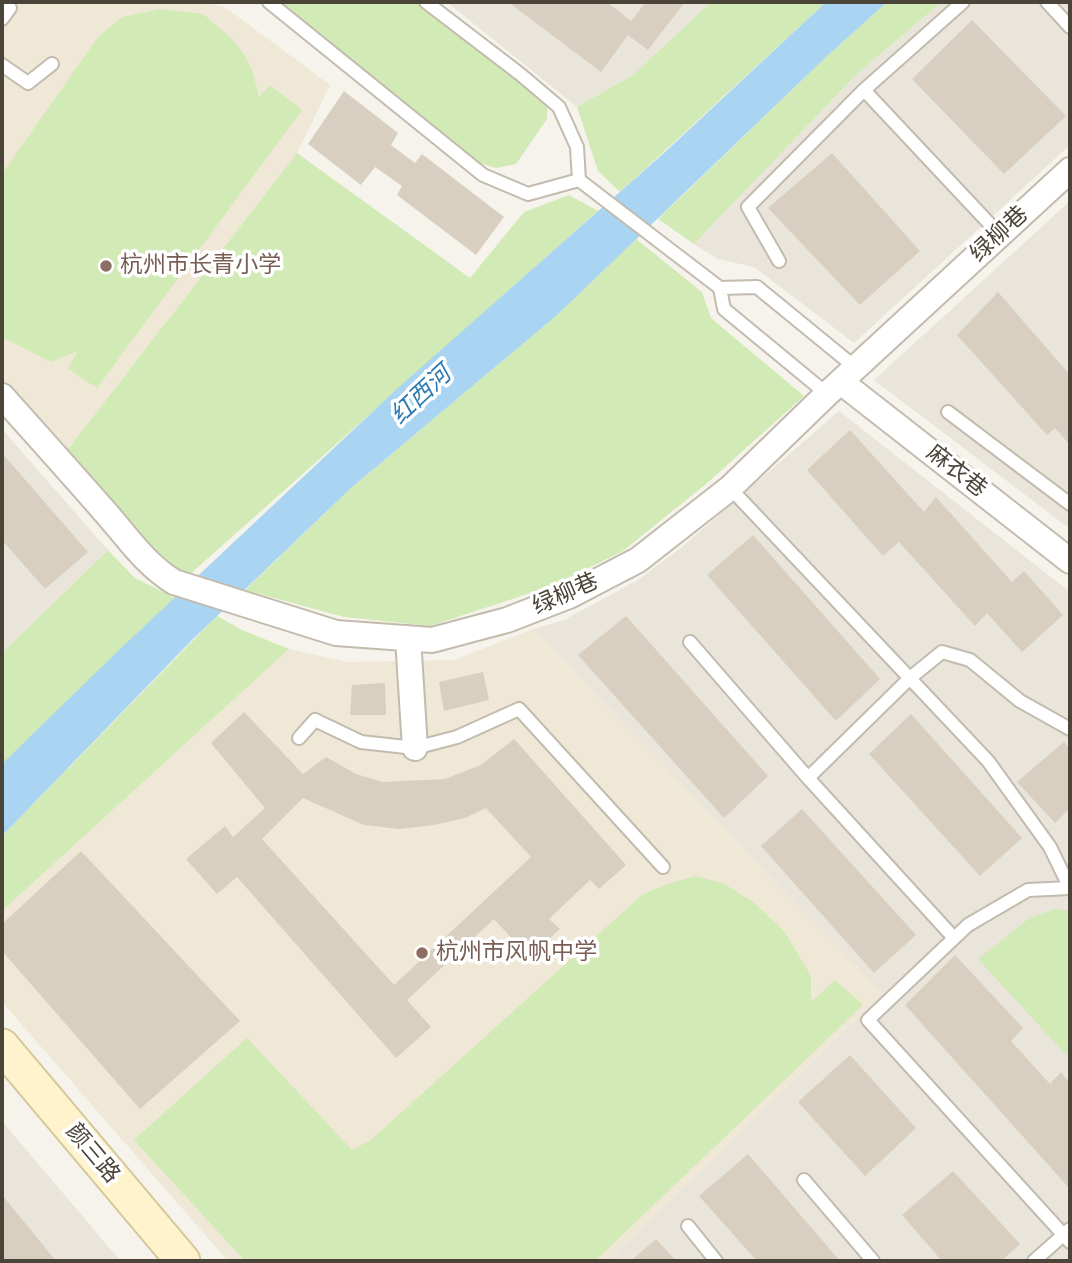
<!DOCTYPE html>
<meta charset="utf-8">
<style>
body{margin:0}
#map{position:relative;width:1072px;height:1263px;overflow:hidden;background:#f6f3ec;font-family:Poppins,sans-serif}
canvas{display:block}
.frame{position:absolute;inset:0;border:4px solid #4b4439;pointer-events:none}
</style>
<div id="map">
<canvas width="1072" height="1263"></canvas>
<div class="frame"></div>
</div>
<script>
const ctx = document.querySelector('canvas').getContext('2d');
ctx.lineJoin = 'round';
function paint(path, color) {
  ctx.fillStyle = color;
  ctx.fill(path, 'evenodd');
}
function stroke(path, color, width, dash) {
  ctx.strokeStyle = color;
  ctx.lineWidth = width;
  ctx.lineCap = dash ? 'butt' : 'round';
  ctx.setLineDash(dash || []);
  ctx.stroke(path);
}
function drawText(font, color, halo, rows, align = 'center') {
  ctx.font = font + ' Poppins,"Noto Sans SC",sans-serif';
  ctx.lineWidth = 7;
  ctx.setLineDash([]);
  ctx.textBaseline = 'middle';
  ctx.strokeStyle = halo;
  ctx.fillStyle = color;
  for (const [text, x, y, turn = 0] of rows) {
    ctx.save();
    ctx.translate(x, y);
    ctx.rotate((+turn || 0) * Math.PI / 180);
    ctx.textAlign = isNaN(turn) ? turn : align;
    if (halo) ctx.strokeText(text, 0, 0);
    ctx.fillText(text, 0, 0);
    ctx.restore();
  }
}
paint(new Path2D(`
 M 447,2 L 711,2 L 633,75 L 577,107 Z
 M 942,2 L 1070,2 L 1070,145 L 854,343 L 754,267 L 718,259 L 694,244 L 858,73 Z
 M 1070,201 L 1070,529 L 874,380 Z
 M 839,411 L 1070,592 L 1070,1261 L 607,1261 L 882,994 L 533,629 L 564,620 L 638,580 L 683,546 Z
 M 2,429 L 108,550 L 2,653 Z
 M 2,1121 L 106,1244 L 121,1261 L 2,1261 Z`), '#eae5da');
paint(new Path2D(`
 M 2,2 L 201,2 L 225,7 L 330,85 L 297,153 L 65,453 L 2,380 Z
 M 533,629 L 882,994 L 607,1261 L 228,1261 L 2,1002 L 2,911 L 289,649 L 347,662 L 454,660 Z`), '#efe8d6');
paint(new Path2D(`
 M 269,2 L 426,2 L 548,97 L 547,119 L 516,164 L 496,168 L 462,158 Z
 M 711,2 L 826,2 L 620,192 L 598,171 L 577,107 L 633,75 Z
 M 887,2 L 942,2 L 858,73 L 694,244 L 658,219 L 825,58 Z
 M 161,9 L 203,14 L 230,37 L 244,54 L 253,73 L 259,97 L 270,85 L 302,110 L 97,388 L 68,369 L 78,351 L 51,362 L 2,337 L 2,174 L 98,37 L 122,17 Z
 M 297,153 L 470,278 L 524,212 L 569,195 L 598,211 L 188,576 L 173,577 L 65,453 Z
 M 636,239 L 702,292 L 711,318 L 804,396 L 706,484 L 623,551 L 552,586 L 430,626 L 344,617 L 245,590 L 351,488 L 556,316 Z
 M 108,550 L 135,578 L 175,598 L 2,765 L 2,653 Z
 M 217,616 L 242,630 L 289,649 L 2,911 L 2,836 Z
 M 695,876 L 723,883 L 753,902 L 784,931 L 811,976 L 811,1002 L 835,980 L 863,1005 L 595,1261 L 245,1261 L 134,1140 L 247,1038 L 352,1150 L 371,1140 L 643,894 L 670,883 Z
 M 1056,909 L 1070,911 L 1070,1059 L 978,959 L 1031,917 Z`), '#d2eab5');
paint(new Path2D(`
 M 826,2 L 887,2 L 825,58 L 556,316 L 351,488 L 192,640 L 2,836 L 2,764 L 120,649 L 399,387 L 664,153 Z`), '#a9d4f2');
paint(new Path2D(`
 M 508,2 L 607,2 L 631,21 L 646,2 L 685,2 L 648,50 L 628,35 L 601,72 Z
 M 972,20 L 1066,116 L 1004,174 L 912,79 Z
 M 344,91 L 398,133 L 391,145 L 415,163 L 422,154 L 504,217 L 476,255 L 397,195 L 402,186 L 375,167 L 361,185 L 308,144 Z
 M 832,153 L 920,251 L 860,305 L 768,208 Z
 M 998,292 L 1070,375 L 1070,445 L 1055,428 L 1047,435 L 957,335 Z
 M 850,430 L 924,512 L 936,497 L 1012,582 L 1024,571 L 1063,615 L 1022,652 L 987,613 L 975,626 L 899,542 L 883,556 L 807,470 Z
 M 2,453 L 88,552 L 45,589 L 2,540 Z
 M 753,535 L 880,679 L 836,721 L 707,575 Z
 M 626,616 L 768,776 L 724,818 L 578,655 Z
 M 483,672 L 489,700 L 444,711 L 439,682 Z
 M 385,683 L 386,715 L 350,715 L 352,685 Z
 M 244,712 L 303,774 L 326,757 L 356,774 L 383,782 L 445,779 L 481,765 L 514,739 L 626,865 L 599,889 L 590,880 L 549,919 L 560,929 L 529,957 L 494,919 L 407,1000 L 431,1027 L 396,1058 L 237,877 L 217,894 L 186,859 L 225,826 L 233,837 L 265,808 L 211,743 ZM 303,798 L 364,825 L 399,829 L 434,825 L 465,818 L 486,808 L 531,857 L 394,985 L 262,839 Z
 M 911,714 L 1022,838 L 980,876 L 869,754 Z
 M 1064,742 L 1070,749 L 1070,808 L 1055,823 L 1017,782 Z
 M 802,809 L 916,935 L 874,973 L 761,846 Z
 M 81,851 L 240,1021 L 140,1109 L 2,951 L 2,924 Z
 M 955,955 L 1023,1028 L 1011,1041 L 1050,1084 L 1061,1072 L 1070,1083 L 1070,1189 L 905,1005 Z
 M 850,1055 L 916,1128 L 865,1176 L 798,1102 Z
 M 748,1154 L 840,1261 L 757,1261 L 699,1196 Z
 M 953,1171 L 1020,1244 L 1001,1261 L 942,1261 L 902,1215 Z
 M 2,1195 L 56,1261 L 2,1261 Z
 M 656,1239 L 676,1261 L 631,1261 Z`), '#d8cfc1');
const lane = new Path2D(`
 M 269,2 L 483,175 L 528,194 L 579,180 L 720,288 L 724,309 L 827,394
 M 426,2 L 520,74 L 559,107 L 577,147 L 579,180
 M 1047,2 L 1070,27
 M 2,19 L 10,8 L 3,2
 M 2,65 L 28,83 L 52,64
 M 864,90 L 1000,235
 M 779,261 L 748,207 L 864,90 L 963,2
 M 720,288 L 757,287 L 856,368
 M 948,412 L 1070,504
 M 730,488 L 988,761 L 1050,847 L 1070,888
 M 690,642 L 808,778 L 954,938
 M 299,738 L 315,720 L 361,742 L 415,748 L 457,737 L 519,709 L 663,867
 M 808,778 L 910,678 L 942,652 L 970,660 L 1020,701 L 1070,729
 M 1070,888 L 1028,890 L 968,925 L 868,1020 L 1070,1242
 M 804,1180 L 873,1261
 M 688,1226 L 716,1261
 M 1034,1261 L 1070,1229`);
const street = new Path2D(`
 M 841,382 L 1070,561
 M 2,396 C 37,435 72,474 106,513 C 128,538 145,564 174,582 L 336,633 L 432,640 L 507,620 L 569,596 L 638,560 L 730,488 L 827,394 L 1070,170
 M 408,638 L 415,748`);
const secondary = new Path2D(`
 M 2,1046 L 183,1261`);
stroke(lane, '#c2bbae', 16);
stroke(street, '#c2bbae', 28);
stroke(secondary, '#d6c79b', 37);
stroke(lane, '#fff', 12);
stroke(street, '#fff', 24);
stroke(secondary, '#fff3cd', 33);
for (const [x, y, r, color] of [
 [106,266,7,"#8d6e63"],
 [422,953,7,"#8d6e63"]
]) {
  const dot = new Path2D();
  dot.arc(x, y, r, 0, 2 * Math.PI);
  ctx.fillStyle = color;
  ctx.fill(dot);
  stroke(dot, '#fff', 2.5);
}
drawText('23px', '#4b4439', '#fff', [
 ["绿柳巷",1000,235,-43],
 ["麻衣巷",956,472,38],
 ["绿柳巷",566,595,-24],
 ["颜三路",92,1154,50]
]);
drawText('23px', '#785e54', '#fff', [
 ["杭州市长青小学",120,266],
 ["杭州市风帆中学",436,953]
], 'left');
drawText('italic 24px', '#2e7ab2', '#fff', [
 ["红西河",422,396,-43]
]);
</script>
